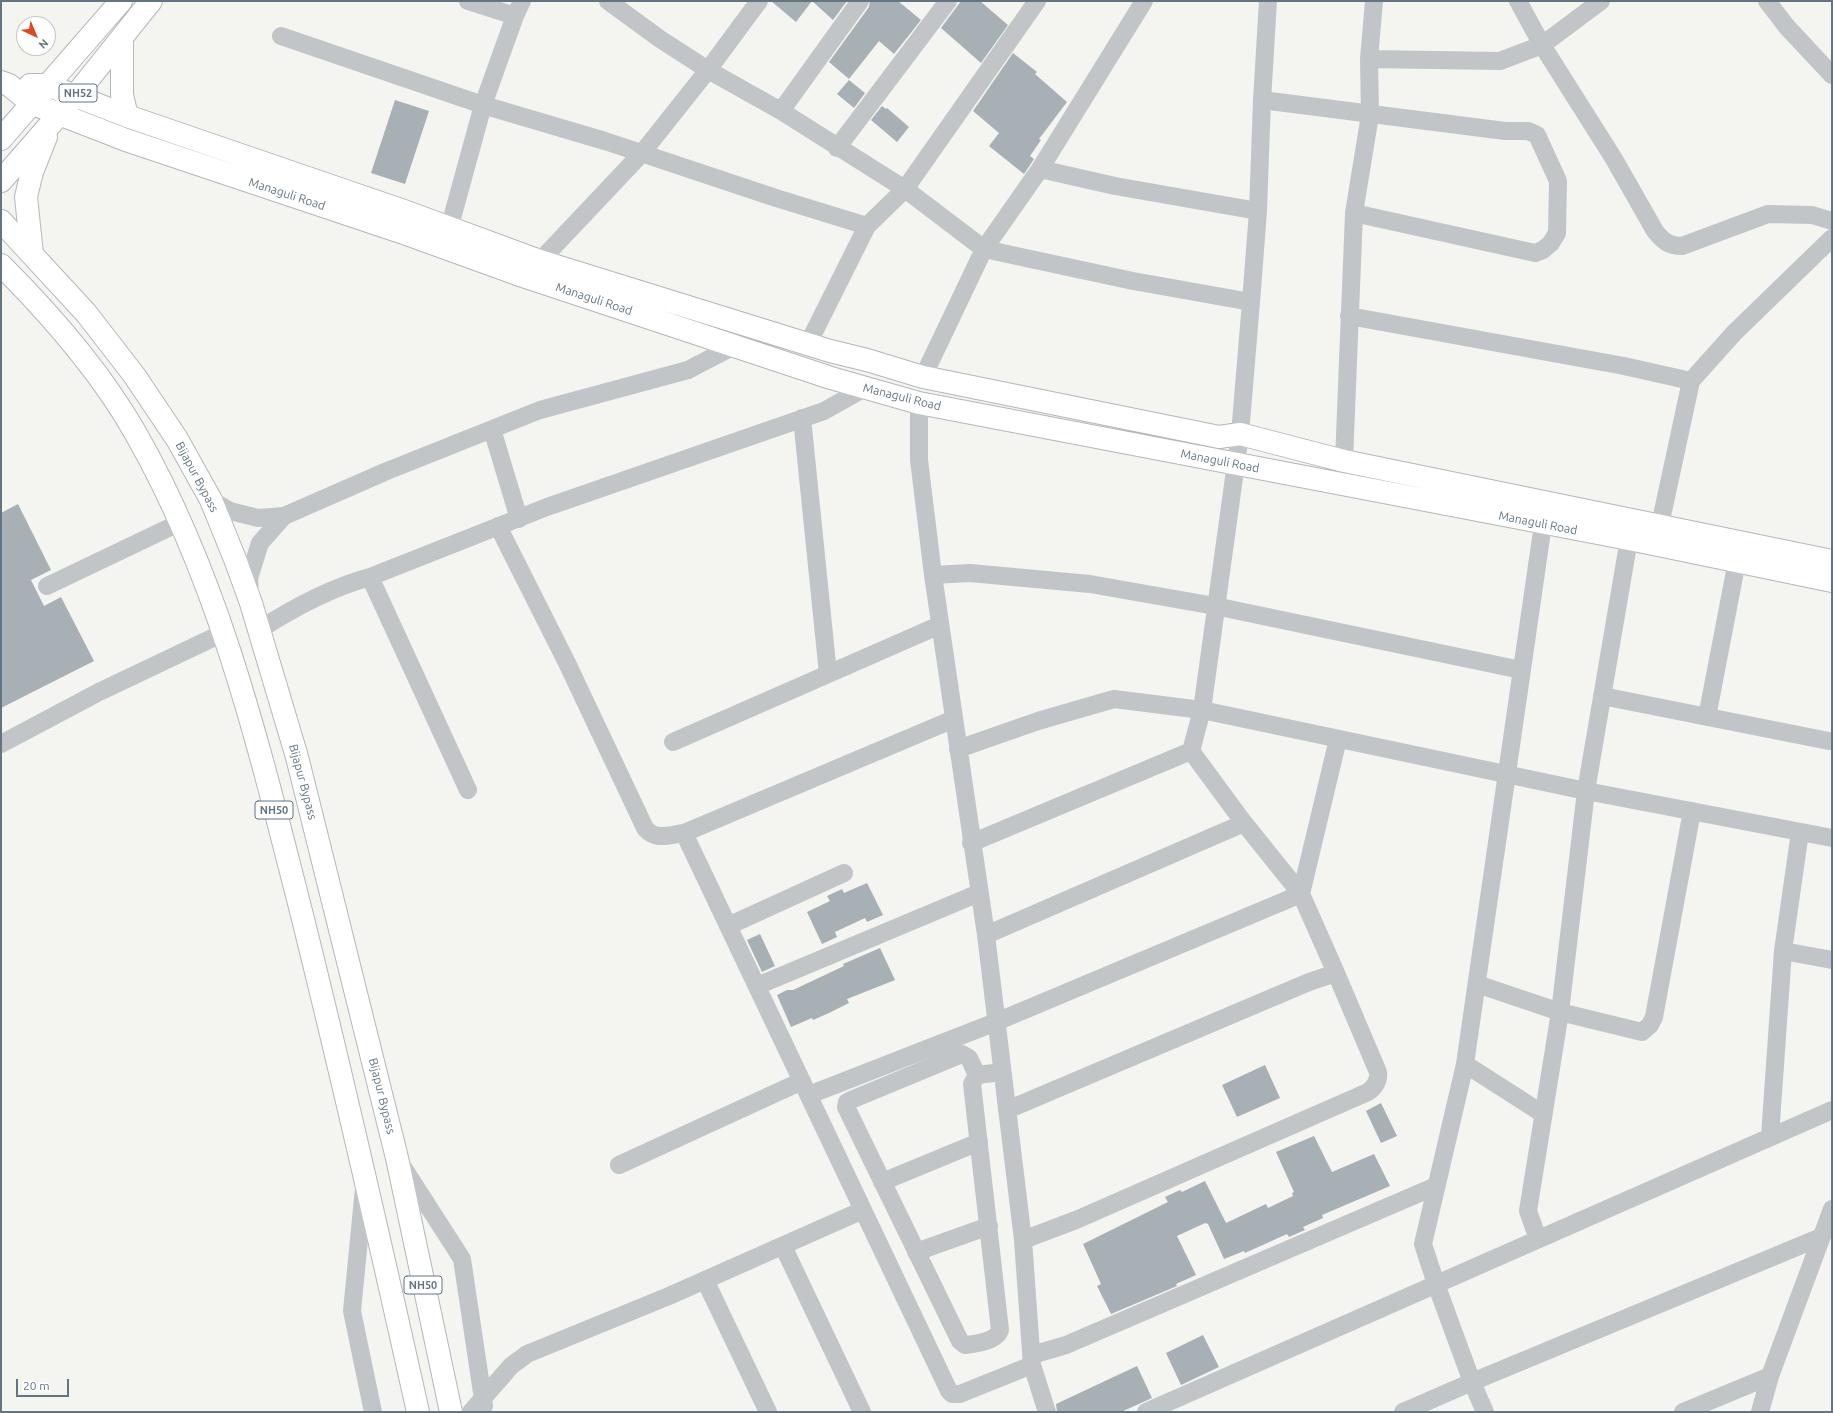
<!DOCTYPE html>
<style>
body{margin:0}
#map{position:relative;width:1833px;height:1413px;overflow:hidden;background:#f4f4f0;font-family:Ubuntu,sans-serif}
canvas{display:block}
.frame{position:absolute;inset:0;border:2px solid #637581;pointer-events:none}
.north{position:absolute;left:16px;top:16px;width:40px;height:40px;box-sizing:border-box;background:#fff;border:1px solid #c1c8cd;border-radius:50%;rotate:136deg;font-size:11px;font-weight:700;line-height:16px;text-align:center;color:#637581}
.north::after{content:'';display:block;margin:auto;width:14px;height:18px;background:#e04524;clip-path:polygon(50% 0,100% 100%,50% 72%,0 100%)}
.scale{position:absolute;left:16px;top:1379px;width:53px;height:18px;box-sizing:border-box;border:2px solid #637581;border-top:0;padding-left:5px;font-size:12px;line-height:14px;white-space:nowrap;color:#637581;-webkit-text-stroke:3px #fff;paint-order:stroke}
</style>
<div id="map">
<canvas width="1833" height="1413"></canvas>
<div class="frame"></div>
<div class="north">N</div>
<div class="scale">20 m</div>
</div>
<script>
const ctx = document.querySelector('canvas').getContext('2d');
ctx.lineJoin = 'round';
function paint(path, color) {
  ctx.fillStyle = color;
  ctx.fill(path, 'evenodd');
}
function stroke(path, color, width, dash) {
  ctx.strokeStyle = color;
  ctx.lineWidth = width;
  ctx.lineCap = dash ? 'butt' : 'round';
  ctx.setLineDash(dash || []);
  ctx.stroke(path);
}
function drawText(font, color, halo, rows, align = 'center') {
  ctx.font = font + ' Ubuntu,sans-serif';
  ctx.lineWidth = 4;
  ctx.setLineDash([]);
  ctx.textBaseline = 'middle';
  ctx.strokeStyle = halo;
  ctx.fillStyle = color;
  for (const [text, x, y, turn = 0] of rows) {
    ctx.save();
    ctx.translate(x, y);
    ctx.rotate((+turn || 0) * Math.PI / 180);
    ctx.textAlign = isNaN(turn) ? turn : align;
    if (halo) ctx.strokeText(text, 0, 0);
    ctx.fillText(text, 0, 0);
    ctx.restore();
  }
}
paint(new Path2D(`
 M 771,1 L 847,1 L 833,20 L 812,1 L 796,22 Z
 M 870,1 L 898,1 L 921,20 L 894,54 L 879,41 L 849,79 L 829,62 L 869,7 Z
 M 961,1 L 980,1 L 1008,25 L 981,63 L 941,28 Z
 M 1013,53 L 1037,72 L 1035,74 L 1067,102 L 1039,139 L 1041,140 L 1030,156 L 1034,159 L 1024,174 L 989,146 L 999,133 L 973,111 Z
 M 849,80 L 865,93 L 854,108 L 837,94 Z
 M 395,100 L 429,111 L 405,184 L 371,173 Z
 M 882,106 L 886,109 L 887,108 L 909,127 L 897,142 L 871,120 Z
 M 18,504 L 51,570 L 31,580 L 44,606 L 61,597 L 94,661 L 1,708 L 1,513 Z
 M 867,883 L 883,915 L 867,922 L 865,918 L 835,932 L 837,937 L 822,944 L 807,912 L 830,901 L 827,896 L 842,889 L 844,893 Z
 M 760,934 L 775,966 L 762,972 L 747,940 Z
 M 880,948 L 895,980 L 847,999 L 849,1003 L 829,1013 L 813,1020 L 812,1018 L 791,1027 L 777,995 L 787,990 L 793,990 L 844,966 L 843,964 Z
 M 1265,1065 L 1280,1098 L 1237,1117 L 1222,1085 Z
 M 1381,1103 L 1397,1136 L 1381,1143 L 1366,1111 Z
 M 1314,1136 L 1332,1172 L 1374,1154 L 1390,1186 L 1322,1215 L 1323,1218 L 1303,1227 L 1305,1230 L 1289,1237 L 1287,1234 L 1245,1253 L 1244,1251 L 1224,1259 L 1208,1224 L 1205,1223 L 1177,1236 L 1196,1275 L 1176,1284 L 1177,1286 L 1111,1314 L 1097,1286 L 1101,1284 L 1083,1244 L 1168,1202 L 1165,1197 L 1180,1190 L 1182,1192 L 1205,1181 L 1226,1223 L 1266,1204 L 1268,1208 L 1293,1196 L 1292,1193 L 1294,1192 L 1276,1152 Z
 M 1203,1335 L 1219,1367 L 1181,1385 L 1166,1353 Z
 M 1137,1366 L 1152,1398 L 1121,1412 L 1057,1412 L 1056,1404 Z`), '#a7b0b5');
const major = new Path2D(`
 M 1,82 L 9,85 L 31,103 L 126,140 L 398,231 L 517,274 L 831,378 L 919,403 L 1629,539 L 1832,581
 M 30,85 L 47,85 L 127,116 L 404,211 L 540,261 L 830,351 L 867,360 L 923,377 L 1219,437 L 1240,434 L 1344,461 L 1832,561`);
const highway = new Path2D(`
 M 122,38 L 122,95 L 127,116
 M 1,139 L 121,1
 M 1,181 L 75,96 L 151,1
 M 1,221 L 86,313 L 134,375 L 177,439 L 211,500 L 235,559 L 251,603 L 297,757 L 397,1158 L 451,1412
 M 32,254 L 26,197 L 32,172 L 46,137
 M 1,265 C 52,316 101,372 136,434 C 221,583 260,751 302,915 C 343,1080 381,1246 418,1412`);
stroke(major, '#b2b7ba', 24);
stroke(highway, '#b4b7ba', 24);
stroke(new Path2D(`
 M 468,1 L 515,16
 M 608,1 L 660,39 L 708,70 L 781,111 L 905,189 L 984,249 L 1133,281 L 1251,302 L 1240,434 L 1202,710 L 1191,751 L 971,843
 M 1518,1 L 1542,45 L 1614,159 L 1655,231 C 1663,241 1669,246 1682,246 L 1768,214 L 1812,215 L 1832,221
 M 1767,1 L 1787,27 L 1832,75
 M 281,36 L 483,105 L 605,141 L 776,198 L 867,226
 M 1369,59 L 1500,61 L 1542,45 L 1601,1
 M 1262,100 L 1268,1
 M 781,111 L 860,1
 M 837,148 L 948,1
 M 1040,169 L 1115,186 L 1258,211
 M 446,240 L 483,105 L 515,16 L 522,1
 M 540,261 L 642,153 L 708,70 L 759,1
 M 1251,302 L 1258,211 L 1262,100 L 1505,131 L 1528,131 L 1537,135 L 1558,181 L 1557,233 L 1551,243 L 1543,250 L 1535,253 L 1354,213
 M 1349,316 L 1624,366 L 1691,381
 M 808,344 L 867,226 L 905,189 L 1037,1
 M 923,377 L 984,249 L 1040,169 L 1144,1
 M 919,403 L 919,460 L 933,575 L 986,935 L 1023,1240 L 1032,1365 L 1047,1412
 M 802,418 L 828,674
 M 492,429 L 519,519
 M 1344,461 L 1354,213 L 1370,115 L 1369,59 L 1374,1
 M 211,500 L 230,511 L 258,518 L 284,516 L 387,471 L 540,410 L 688,370 L 736,345
 M 1660,525 L 1691,381 L 1734,333 L 1832,238
 M 498,526 L 567,663 L 645,828 C 655,841 669,835 684,833
 M 1629,539 L 1586,791 L 1832,838
 M 933,575 L 970,573 L 1090,584 L 1215,606 L 1521,670
 M 370,577 L 468,790
 M 47,586 L 181,522
 M 250,595 L 249,578 L 260,543 L 284,516
 M 259,630 C 293,608 330,588 370,577 L 547,507 L 824,411 L 865,388
 M 1602,696 L 1829,741
 M 1707,717 L 1737,561
 M 673,742 L 940,625
 M 1,744 L 99,692 L 223,633
 M 958,749 L 1038,721 L 1114,699 L 1202,710 L 1586,791 L 1560,1012 L 1528,1211 L 1538,1239
 M 728,926 L 844,873
 M 986,935 L 1244,823
 M 1783,951 L 1800,832
 M 1477,984 L 1560,1012 L 1642,1032 L 1650,1025 L 1654,1017 L 1692,811
 M 757,986 L 979,893
 M 1465,1064 L 1543,524
 M 977,1075 L 969,1058 L 962,1054 L 851,1100 L 847,1102 L 846,1107 L 960,1341 L 965,1345 C 976,1344 997,1341 1000,1330 L 972,1084 L 977,1075 L 1002,1072
 M 809,1095 L 996,1022 L 1301,894 L 1338,739
 M 1007,1110 L 1309,982 L 1336,973 L 1301,894 L 1244,823 L 1191,751
 M 1543,1114 L 1465,1064 L 1423,1244 L 1436,1284 L 1472,1382 L 1821,1237
 M 1770,1136 L 1783,951 L 1832,960
 M 401,1164 L 462,1259 L 484,1406
 M 619,1165 L 802,1081
 M 882,1182 L 979,1142
 M 364,1188 L 352,1311 L 373,1412
 M 863,1210 L 684,833 L 954,719
 M 1023,1240 L 1076,1220 L 1368,1092 C 1375,1087 1379,1081 1378,1072 L 1336,973
 M 783,1246 L 862,1412
 M 916,1252 L 989,1226
 M 705,1280 L 768,1412
 M 1032,1355 L 1066,1345 L 1436,1186
 M 471,1412 L 511,1366 L 527,1354 L 669,1296 L 863,1210 L 949,1391 L 952,1394 L 960,1394 L 1032,1365
 M 1146,1412 L 1832,1110
 M 1403,1412 L 1472,1382 L 1485,1412
 M 1683,1412 L 1770,1376 L 1832,1209
 M 1760,1412 L 1770,1376`), '#c1c5c8', 18);
stroke(major, '#fff', 22);
stroke(highway, '#fff', 22);
for (const [x, y, w] of [
 [78,93,38],
 [274,810,38],
 [423,1285,38]
]) {
  const box = new Path2D();
  box.roundRect(x - w / 2, y - 9, w, 18, 3);
  ctx.fillStyle = '#fff';
  ctx.fill(box);
  stroke(box, '#637581', 1);
}
drawText('bold 11px', '#637581', null, [
 ["NH52",78,93],
 ["NH50",274,810],
 ["NH50",423,1285]
]);
drawText('12px', '#637581', '#fff', [
 ["Managuli Road",287,194,18],
 ["Managuli Road",594,299,18],
 ["Managuli Road",902,397,14],
 ["Managuli Road",1220,461,11],
 ["Bijapur Bypass",197,477,62],
 ["Managuli Road",1538,523,11],
 ["Bijapur Bypass",303,782,75],
 ["Bijapur Bypass",382,1096,76]
]);
</script>
